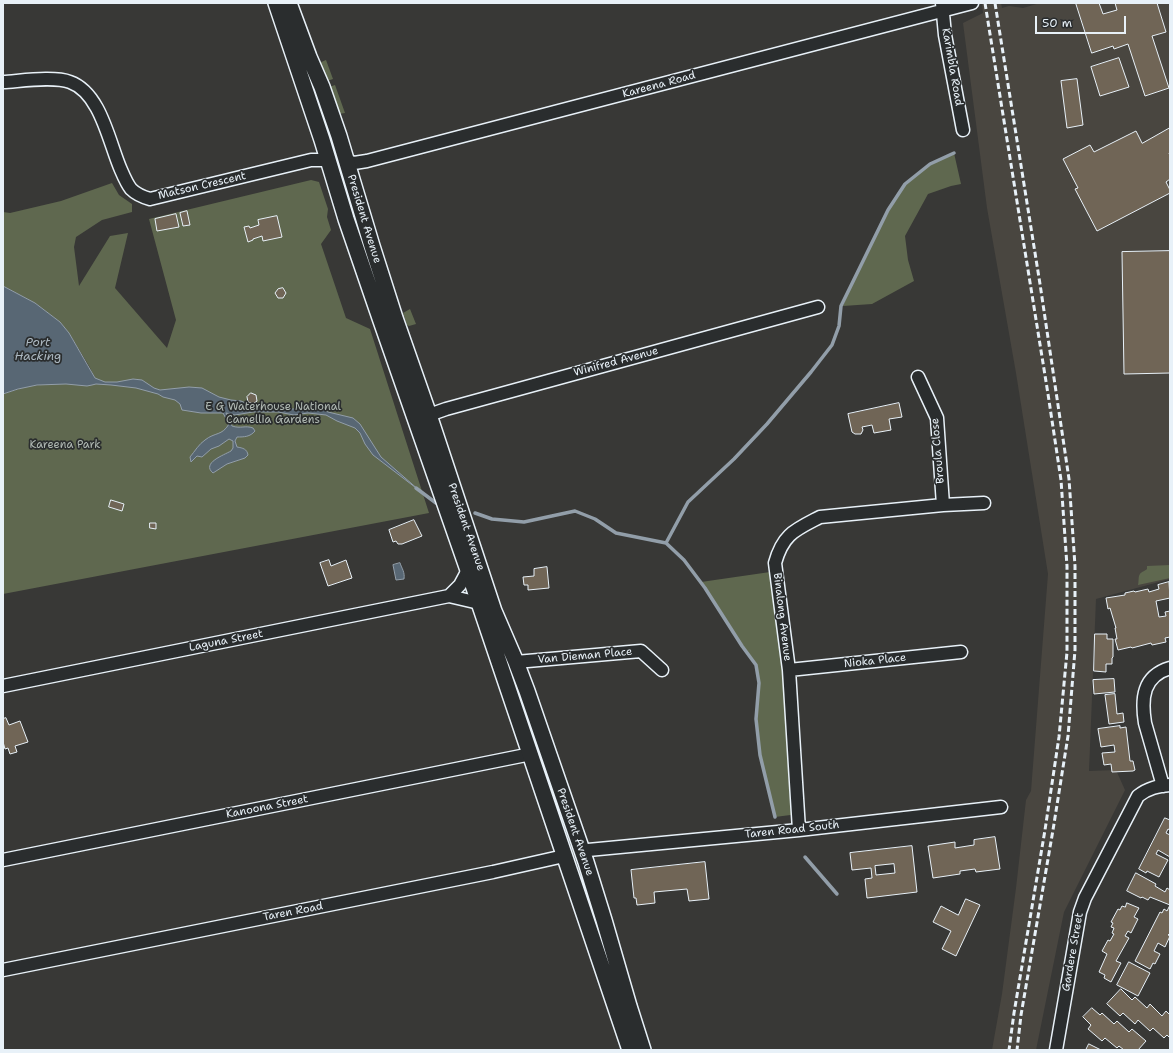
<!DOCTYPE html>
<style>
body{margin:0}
#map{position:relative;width:1173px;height:1053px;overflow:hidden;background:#383836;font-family:"Shantell Sans",sans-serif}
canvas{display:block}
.frame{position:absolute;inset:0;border:4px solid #e8f1f8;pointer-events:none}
.scale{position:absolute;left:1035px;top:16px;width:91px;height:18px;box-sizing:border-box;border:2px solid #e8f1f8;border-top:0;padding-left:5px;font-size:12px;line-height:14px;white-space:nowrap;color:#e8f1f8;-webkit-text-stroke:3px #2a2d2e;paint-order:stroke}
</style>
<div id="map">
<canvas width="1173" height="1053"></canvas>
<div class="frame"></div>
<div class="scale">50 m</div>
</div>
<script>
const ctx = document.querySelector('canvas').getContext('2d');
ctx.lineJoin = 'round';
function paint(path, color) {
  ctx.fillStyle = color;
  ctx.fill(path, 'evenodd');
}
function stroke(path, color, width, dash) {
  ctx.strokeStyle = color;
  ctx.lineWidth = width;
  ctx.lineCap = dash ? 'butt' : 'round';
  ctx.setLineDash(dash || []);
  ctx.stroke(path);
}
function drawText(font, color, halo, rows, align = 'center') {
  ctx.font = font + ' "Shantell Sans",sans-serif';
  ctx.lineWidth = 3.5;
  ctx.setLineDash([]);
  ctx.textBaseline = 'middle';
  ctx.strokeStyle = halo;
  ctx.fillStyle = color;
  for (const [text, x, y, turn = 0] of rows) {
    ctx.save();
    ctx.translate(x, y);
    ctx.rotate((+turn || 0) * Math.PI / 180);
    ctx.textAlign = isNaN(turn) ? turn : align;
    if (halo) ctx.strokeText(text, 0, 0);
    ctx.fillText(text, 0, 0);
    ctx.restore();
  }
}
paint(new Path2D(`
 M 982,3 L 1001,3 L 1002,8 L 1009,6 L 1023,8 L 1040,3 L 1170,3 L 1170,579 L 1096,599 L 1089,771 L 1116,770 L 1125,790 L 1064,912 L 1036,1050 L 992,1050 L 1002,994 L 1016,888 L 1026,800 L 1031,791 L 1048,574 L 1016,373 L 987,208 L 963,23 L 983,13 Z`), '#494640');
paint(new Path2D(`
 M 326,60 L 333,79 L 327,81 L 319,63 Z
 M 335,85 L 345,113 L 338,114 L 329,87 Z
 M 954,153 L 961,184 L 951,186 L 928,194 L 905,236 L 908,260 L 914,281 L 872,304 L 843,306 L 846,298 L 887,210 L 905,184 L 930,164 Z
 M 311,180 L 319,182 L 328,209 L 327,217 L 331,230 L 321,244 L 346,318 L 370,329 L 429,513 L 3,594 L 3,394 L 29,386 L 51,384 L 73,384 L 96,380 L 89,366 L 69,333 L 60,322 L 35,303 L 3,286 L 3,212 L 10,213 L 61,201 L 112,183 L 119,195 L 132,204 L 132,212 L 102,220 L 76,237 L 74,247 L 79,286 L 110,236 L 128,233 L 115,288 L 167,348 L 176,320 L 149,219 Z
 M 410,309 L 416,324 L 409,326 L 407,325 L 403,313 Z
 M 1170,565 L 1170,578 L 1138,585 C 1139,582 1138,576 1140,574 C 1141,572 1145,571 1147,569 L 1147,566 Z
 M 777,571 L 798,814 L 775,817 L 760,755 L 756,719 L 759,683 L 756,665 L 742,646 L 701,582 Z`), '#5f684f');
const water = new Path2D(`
 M 3,286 L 35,303 L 60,322 L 69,333 L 95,378 L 105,382 L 117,382 L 133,379 L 142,380 L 154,388 L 160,390 L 189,387 L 202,388 L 219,397 L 231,400 L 241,401 L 252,406 L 266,409 L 299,409 L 315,406 L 328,412 L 353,418 L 360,424 L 381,457 L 420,491 L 373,455 L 365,444 L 360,433 L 355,428 L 337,421 L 326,415 L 308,413 L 294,415 L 278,412 L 253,412 L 235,415 L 226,413 L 232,426 C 241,429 245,425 253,428 L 255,431 C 250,437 244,437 237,437 L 235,441 L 237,447 C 243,448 247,449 248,455 L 245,458 L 227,464 L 213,473 C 201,463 224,455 231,451 L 233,448 L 233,441 L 229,439 L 219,446 L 211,449 L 202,457 L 197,456 L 191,462 L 190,457 C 195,451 199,444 205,440 C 215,432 222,436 229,424 L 223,413 L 201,413 L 182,410 L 180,404 L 175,400 L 163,397 L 158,394 L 136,388 L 111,385 L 96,384 L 92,385 L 87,386 L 66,384 L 37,385 L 18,389 L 3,394 Z
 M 400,563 C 402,569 405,572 404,579 L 396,580 L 393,565 Z`);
paint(water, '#586774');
stroke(water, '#929ea9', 1);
stroke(new Path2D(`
 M 416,488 L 436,503
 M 475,513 L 492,519 L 524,522 L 575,511 L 595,519 L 616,533 L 666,543 L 684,560 L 705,588 L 742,646 L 756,665 L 759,683 L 756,719 L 760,755 L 775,817
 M 666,543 L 688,502 L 734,459 L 767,424 L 811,372 L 832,345 L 839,326 L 841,306 L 888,210 L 905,184 L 930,164 L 954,153
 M 805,857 L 837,894`), '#929ea9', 3.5);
const building = new Path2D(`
 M 1076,3 L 1099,3 L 1103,14 L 1117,10 L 1115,3 L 1157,3 L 1166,32 L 1152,36 L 1169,88 L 1145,96 L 1128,44 L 1114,49 L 1113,46 L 1092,53 Z
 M 1119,58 L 1129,87 L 1100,96 L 1091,67 Z
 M 1077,79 L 1083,125 L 1067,128 L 1061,81 Z
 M 1170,128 L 1170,153 L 1169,153 L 1170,156 L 1170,179 L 1166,182 L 1170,190 L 1170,193 L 1097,231 L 1075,189 L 1078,188 L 1063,159 L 1090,145 L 1094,152 L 1136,131 L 1142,143 Z
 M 187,211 L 190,225 L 183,226 L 180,213 Z
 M 176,214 L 179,227 L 157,231 L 155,219 Z
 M 277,216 L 282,237 L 263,241 L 262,236 L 253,239 L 253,240 L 248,242 L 244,227 L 249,226 L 250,228 L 259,225 L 258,220 Z
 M 1170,251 L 1170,373 L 1124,374 L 1122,252 Z
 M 283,288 L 286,293 L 283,298 L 278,298 L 275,293 L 278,289 Z
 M 251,393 L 256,395 L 257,401 L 253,404 L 248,402 L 247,397 Z
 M 899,403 L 902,417 L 889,419 L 891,430 L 874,433 L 872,425 L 862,427 L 863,430 L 861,434 L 855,434 L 852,432 L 848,414 Z
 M 111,500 L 124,504 L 122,511 L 109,507 Z
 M 414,520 L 422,536 L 402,544 L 398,544 L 396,541 L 393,542 L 389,530 Z
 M 150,523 L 156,523 L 156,529 L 150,528 Z
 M 329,560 L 331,566 L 346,560 L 352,578 L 328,586 L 320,563 Z
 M 547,567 L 549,588 L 528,590 L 528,585 L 524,585 L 523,577 L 534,576 L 534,569 Z
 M 1169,582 L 1170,598 L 1156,601 L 1159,617 L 1166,616 L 1165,612 L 1170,611 L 1170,637 L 1165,638 L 1166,642 L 1152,645 L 1151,643 L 1132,648 L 1131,647 L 1118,650 L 1115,639 L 1117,639 L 1115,628 L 1116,628 L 1110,608 L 1108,609 L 1106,598 L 1125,595 L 1125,593 L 1134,591 L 1135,592 L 1148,589 L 1149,592 L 1159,589 L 1158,585 Z
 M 1095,634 L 1107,634 L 1107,639 L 1113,639 L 1113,657 L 1112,658 L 1112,664 L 1106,664 L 1106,672 L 1094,671 Z
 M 1114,679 L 1115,692 L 1094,694 L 1093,680 Z
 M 1115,694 L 1117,714 L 1123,713 L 1124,722 L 1109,724 L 1105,695 Z
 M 6,718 L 9,725 L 20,721 L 28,742 L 15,746 L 17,752 L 10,754 L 8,748 L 5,749 L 3,742 L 3,719 Z
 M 1120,726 L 1120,728 L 1126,727 L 1130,761 L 1133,761 L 1135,770 L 1133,771 L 1112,772 L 1111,764 L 1104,765 L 1102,753 L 1115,752 L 1114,745 L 1101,747 L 1098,729 Z
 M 1165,818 L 1170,820 L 1170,830 L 1168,829 L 1166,833 L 1170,835 L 1170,857 L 1158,850 L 1156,854 L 1168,860 L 1159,877 L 1147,871 L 1146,873 L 1139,869 Z
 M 995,837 L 1000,869 L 976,872 L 975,869 L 960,871 L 960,874 L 933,878 L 928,846 L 955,842 L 955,848 L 974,845 L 974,840 Z
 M 912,846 L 917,892 L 867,898 L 865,879 L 872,878 L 871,868 L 852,870 L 850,853 ZM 894,864 L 895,873 L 876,875 L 875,866 Z
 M 705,862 L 709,899 L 689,901 L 687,889 L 654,892 L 655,903 L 637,905 L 636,898 L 634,898 L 631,870 Z
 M 1136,873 L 1156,884 L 1155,886 L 1165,892 L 1167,888 L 1170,890 L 1170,933 L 1168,935 L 1170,936 L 1165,947 L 1158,943 L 1154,951 L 1160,954 L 1155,964 L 1153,963 L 1150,969 L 1135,961 L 1160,912 L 1162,913 L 1164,909 L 1167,911 L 1170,905 L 1150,897 L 1148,900 L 1142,897 L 1141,898 L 1127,891 Z
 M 966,899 L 980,905 L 956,956 L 942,949 L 951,931 L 933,922 L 941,906 L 958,915 Z
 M 1127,903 L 1139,908 L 1134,917 L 1138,919 L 1131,933 L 1128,931 L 1125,936 L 1129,938 L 1116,961 L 1121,963 L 1111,982 L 1104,978 L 1105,975 L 1099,972 L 1107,954 L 1102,951 L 1108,940 L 1110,941 L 1114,934 L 1112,933 L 1114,928 L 1111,927 L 1113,923 L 1111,922 L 1118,909 L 1120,910 L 1122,906 L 1125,907 Z
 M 1129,962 L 1150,973 L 1138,996 L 1117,985 Z
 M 1121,989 L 1132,1000 L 1135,997 L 1147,1008 L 1150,1004 L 1162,1016 L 1166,1011 L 1170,1015 L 1170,1038 L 1167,1035 L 1164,1038 L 1153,1028 L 1150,1031 L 1138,1020 L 1135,1024 L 1123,1013 L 1120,1016 L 1107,1004 Z
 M 1092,1008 L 1100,1015 L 1102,1013 L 1114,1024 L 1117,1021 L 1129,1032 L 1132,1029 L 1146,1041 L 1138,1050 L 1124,1050 L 1119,1046 L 1117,1048 L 1105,1038 L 1102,1041 L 1088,1029 L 1091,1025 L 1083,1017 Z
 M 1089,1044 L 1101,1050 L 1086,1050 Z`);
paint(building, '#706556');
stroke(building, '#e8f1f8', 1);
const minor = new Path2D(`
 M 942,3 L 945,35 L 963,130
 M 3,82 C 21,81 54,76 70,82 C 101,93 109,143 121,170 C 124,177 127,184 131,189 C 137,195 143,197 150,199 L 311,160 L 328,160
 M 347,161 L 354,163 L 367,161 L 972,3
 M 918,377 L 937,418 L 943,505
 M 429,415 L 446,409 L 818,307
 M 449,596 L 460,585 L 468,570
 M 516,662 L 641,651 L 662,670
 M 789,670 L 961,652
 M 3,686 L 449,596 L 479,603
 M 1163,786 L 1145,723 C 1141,698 1143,676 1170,668
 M 799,830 L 789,670 L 775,563 C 783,534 795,530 820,517 L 943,505 L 984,503
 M 582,851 L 588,850 L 799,830 L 1001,807
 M 3,860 L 531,754
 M 3,970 L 493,872 L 564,856
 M 1056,1050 L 1080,912 L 1085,898 L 1138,796 C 1148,788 1158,786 1170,785`);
const major = new Path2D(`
 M 276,3 L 322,140 L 346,219 L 380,318 L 468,570 L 630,1050
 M 289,3 L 309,57 L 322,87 L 339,136 L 372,246 L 395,318 L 429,415 L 494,611 L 516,662 L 527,691 L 586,862 L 604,920 L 629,1006 L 643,1050`);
stroke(minor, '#e8f1f8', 15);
stroke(major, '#e8f1f8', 18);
stroke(minor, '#2a2d2e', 12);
stroke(major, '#2a2d2e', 15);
stroke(new Path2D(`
 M 985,3 L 1048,394 L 1061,480 L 1067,566 L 1067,652 L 1059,737 L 1045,830 L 1014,1013 L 1009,1050
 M 995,3 L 1040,284 L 1069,479 L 1075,566 L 1075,650 L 1068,736 L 1053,830 L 1021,1015 L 1017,1050`), '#e8f1f8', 3, [6, 3]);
drawText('11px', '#e8f1f8', '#2a2d2e', [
 ["Karimbla Road",952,67,80],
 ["Kareena Road",659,85,-15],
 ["Matson Crescent",202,186,-13],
 ["President Avenue",364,219,73],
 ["Winifred Avenue",616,362,-15],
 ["Broula Close",938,451,-95],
 ["President Avenue",466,527,71],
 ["Binalong Avenue",782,617,83],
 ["Laguna Street",226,641,-11],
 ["Van Dieman Place",585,656,-5],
 ["Nioka Place",875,661,-6],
 ["Kanoona Street",267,807,-11],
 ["Taren Road South",792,830,-6],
 ["President Avenue",575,832,71],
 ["Taren Road",293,912,-11],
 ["Gardere Street",1073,952,-80]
]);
drawText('11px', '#b1bab4', '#2a2d2e', [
 ["E G Waterhouse National",273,407],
 ["Camellia Gardens",273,420],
 ["Kareena Park",65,445]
]);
drawText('italic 12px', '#aebac3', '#2a2d2e', [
 ["Port",38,343],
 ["Hacking",38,357]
]);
</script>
